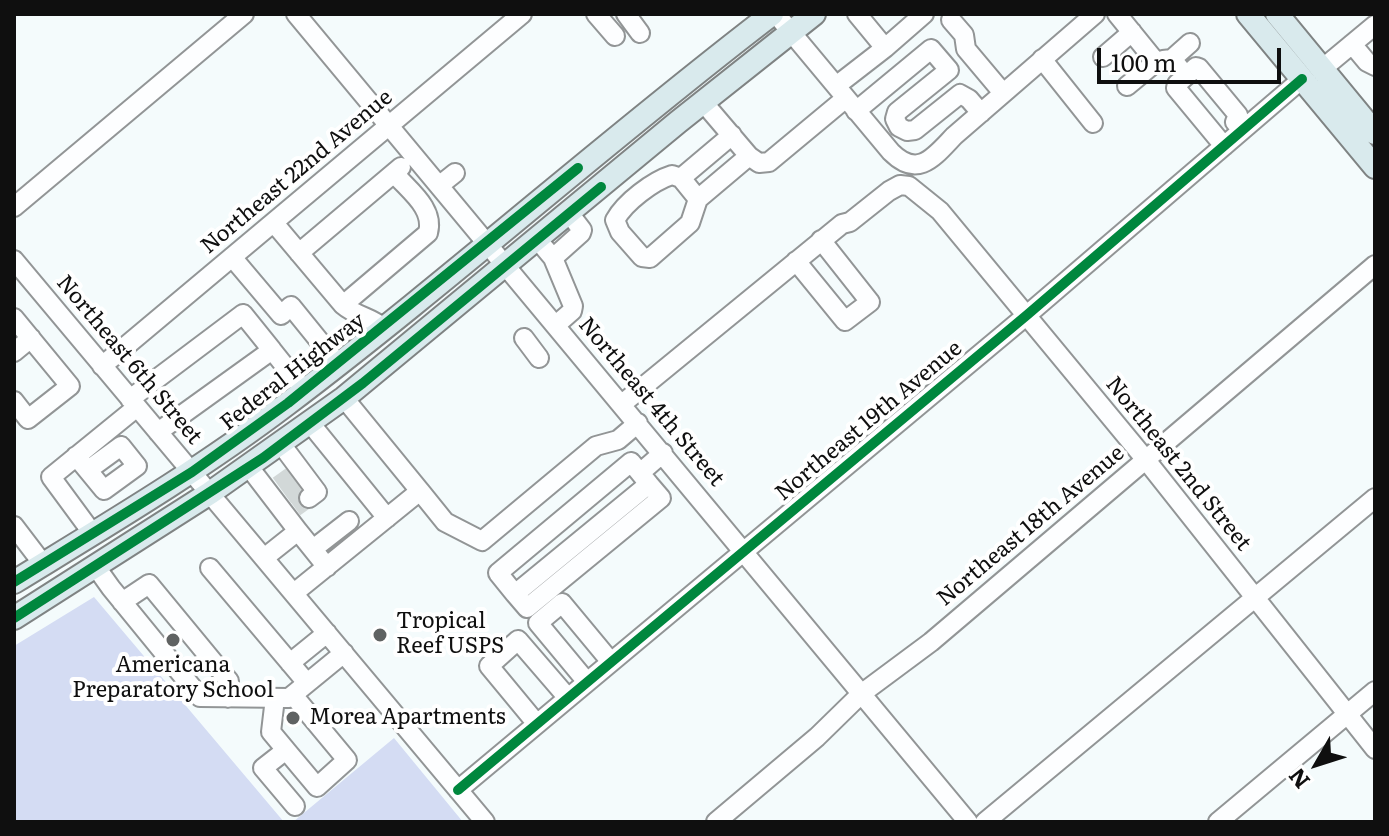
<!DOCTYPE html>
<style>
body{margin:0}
#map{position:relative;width:1389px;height:836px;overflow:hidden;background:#f4fbfc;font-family:Literata,serif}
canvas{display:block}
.frame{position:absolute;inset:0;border:16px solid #0f0f0f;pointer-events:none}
.north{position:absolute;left:1277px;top:724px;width:80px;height:80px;-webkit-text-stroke:6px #fff;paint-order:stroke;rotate:231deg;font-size:22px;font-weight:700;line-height:32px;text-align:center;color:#0f0f0f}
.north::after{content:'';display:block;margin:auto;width:28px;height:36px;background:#0f0f0f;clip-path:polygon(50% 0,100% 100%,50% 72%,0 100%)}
.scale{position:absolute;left:1097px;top:48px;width:184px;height:36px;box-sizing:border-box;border:4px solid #0f0f0f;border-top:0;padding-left:10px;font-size:24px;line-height:28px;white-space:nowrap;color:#0f0f0f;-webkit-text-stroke:6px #fff;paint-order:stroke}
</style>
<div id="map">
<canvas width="1389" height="836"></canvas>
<div class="frame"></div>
<div class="north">N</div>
<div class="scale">100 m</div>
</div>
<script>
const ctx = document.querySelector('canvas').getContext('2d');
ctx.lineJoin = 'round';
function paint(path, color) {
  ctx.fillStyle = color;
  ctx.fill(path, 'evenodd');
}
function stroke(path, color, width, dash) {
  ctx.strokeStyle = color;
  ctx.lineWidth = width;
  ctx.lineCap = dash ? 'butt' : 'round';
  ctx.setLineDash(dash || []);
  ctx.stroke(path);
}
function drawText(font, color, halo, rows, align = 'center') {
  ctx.font = font + ' Literata,serif';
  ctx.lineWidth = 8;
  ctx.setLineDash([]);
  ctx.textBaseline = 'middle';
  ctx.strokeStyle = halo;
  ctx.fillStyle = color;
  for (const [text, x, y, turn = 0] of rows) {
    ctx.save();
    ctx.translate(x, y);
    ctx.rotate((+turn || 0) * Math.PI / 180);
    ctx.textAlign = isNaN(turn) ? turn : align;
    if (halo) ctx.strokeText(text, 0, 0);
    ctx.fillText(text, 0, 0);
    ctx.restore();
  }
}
paint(new Path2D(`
 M 94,597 L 284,822 L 14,822 L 14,646 Z
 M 394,738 L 463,822 L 293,822 Z`), '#d4dcf3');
stroke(new Path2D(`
 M 278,485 L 292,475
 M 286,496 L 300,486
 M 295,508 L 309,498`), '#d2d8d8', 18, [18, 9]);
const minor = new Path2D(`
 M 296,14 L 968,822
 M 596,14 L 615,36
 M 626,14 L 640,33
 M 776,14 L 891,152 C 918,179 934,157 954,136 L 1095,14
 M 1117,14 L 1156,62 L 1127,86
 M 951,20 L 964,35 L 966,49 L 1003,93
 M 1352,44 L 1367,62 L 1375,66
 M 885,48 L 924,14
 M 1103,57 L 1132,32
 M 1042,59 L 1093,123
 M 1172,59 L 1186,76 L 1196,67 L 1199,68 L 1238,115 L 1235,122 L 1242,130
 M 1163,60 L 1172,59 L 1190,43
 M 1322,69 L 1375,25
 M 1186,76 L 1177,84 L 1176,88 L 1224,146
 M 836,86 L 885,48 L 857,14
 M 856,111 L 931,49 L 949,70 L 897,112 L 895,119 L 899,127 L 907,131 L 915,130 L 960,94 L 969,99 L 981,113
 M 749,156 L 759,163 L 769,162 L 846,98
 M 672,175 L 681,178 L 698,199 L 690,223 L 650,258 L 642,257 L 620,232 L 615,220 C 625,202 653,181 672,175 Z
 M 681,178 L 732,135
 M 440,185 L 455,173
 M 698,199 L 749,156 L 703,102
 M 14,207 L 244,14
 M 274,223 L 343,305 L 428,233 C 435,208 408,190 394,173
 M 537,239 L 553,258 L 581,233 L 582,230 L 569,213
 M 299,253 L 401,167
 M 232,257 L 281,315 L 291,306 L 338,364
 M 553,258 L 573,306 L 572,311 L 556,325
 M 14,260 L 485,822
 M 796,261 L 845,321 L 870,302 L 821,240
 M 343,305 C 357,317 374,318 383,328
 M 14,318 L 70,386 L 28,419 L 14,401
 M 524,338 L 539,358
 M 14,352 L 31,338
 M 102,366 L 522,14
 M 130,399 L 243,314 L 272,350
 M 622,404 L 842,224 L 850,222 L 889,191 L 900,185 L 909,186 L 940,211 L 1146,460 L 1375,749
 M 310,423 L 387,518
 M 158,432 L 272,350 L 304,390
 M 281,444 L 317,492 L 309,498
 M 76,456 L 104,490 L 137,466 L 121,446 L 88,470
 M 249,467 L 298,531
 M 640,473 L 649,484 L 515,594 L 498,573 L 631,462 L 640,473 L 663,453
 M 420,491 L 445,522 L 482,541 L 596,446 L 618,440 L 638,423
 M 14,526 L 43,564
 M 93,534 L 51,477 L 137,407
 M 313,549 L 349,521
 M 264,558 L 298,531 L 327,567
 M 96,567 L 111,588 L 200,697 L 289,698 L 344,653
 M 210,568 L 307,683
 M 294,593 L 420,491 L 344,398
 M 515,594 L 527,608 L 661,498 L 649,484
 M 122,602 L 149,584 L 229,681 L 228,698
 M 290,663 L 327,633
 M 587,682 L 538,623 L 562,603 L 611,662
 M 293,695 L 347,760 L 317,787 L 286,750 L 263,768 L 295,806
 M 275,698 L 271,732 L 286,750
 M 537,724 L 489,666 L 518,640 L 568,698
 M 458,790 L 1027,315 L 1302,79
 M 716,822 L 817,737 L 861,694 L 931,642 L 1375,265
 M 985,822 L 1375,498
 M 1218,822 L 1375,691`);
const major = new Path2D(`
 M 1248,14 L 1375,167
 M 1277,14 L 1375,133
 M 14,582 C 107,525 200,470 287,404 C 452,279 607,140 772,14
 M 14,618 L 210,493 L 344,398 L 678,122 L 814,14`);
stroke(minor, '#929596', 22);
stroke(major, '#7f8383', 26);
stroke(minor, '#fdfeff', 18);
stroke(major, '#d9eaed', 22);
stroke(new Path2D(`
 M 14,582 L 192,472 L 288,403 L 578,168
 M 14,618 L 263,458 L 363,383 L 601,187
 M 458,790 L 1027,315 L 1302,79`), '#00873e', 10);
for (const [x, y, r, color] of [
 [380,635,8,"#5f6262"],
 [173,640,8,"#5f6262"],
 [293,718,8,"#5f6262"]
]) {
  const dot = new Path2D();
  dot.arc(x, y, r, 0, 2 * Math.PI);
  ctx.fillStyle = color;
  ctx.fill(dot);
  stroke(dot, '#fff', 3);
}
drawText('22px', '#0f0f0f', '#fff', [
 ["Northeast 22nd Avenue",297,172,-40],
 ["Northeast 6th Street",129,360,50],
 ["Federal Highway",293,372,-38],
 ["Northeast 4th Street",651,402,50],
 ["Northeast 19th Avenue",869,421,-40],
 ["Northeast 2nd Street",1178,464,51],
 ["Northeast 18th Avenue",1031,526,-40]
]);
drawText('22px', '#0f0f0f', '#fff', [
 ["Tropical",396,622],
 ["Reef USPS",396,647],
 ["Americana",173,666,"center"],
 ["Preparatory School",173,691,"center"],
 ["Morea Apartments",309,718]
], 'left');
</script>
